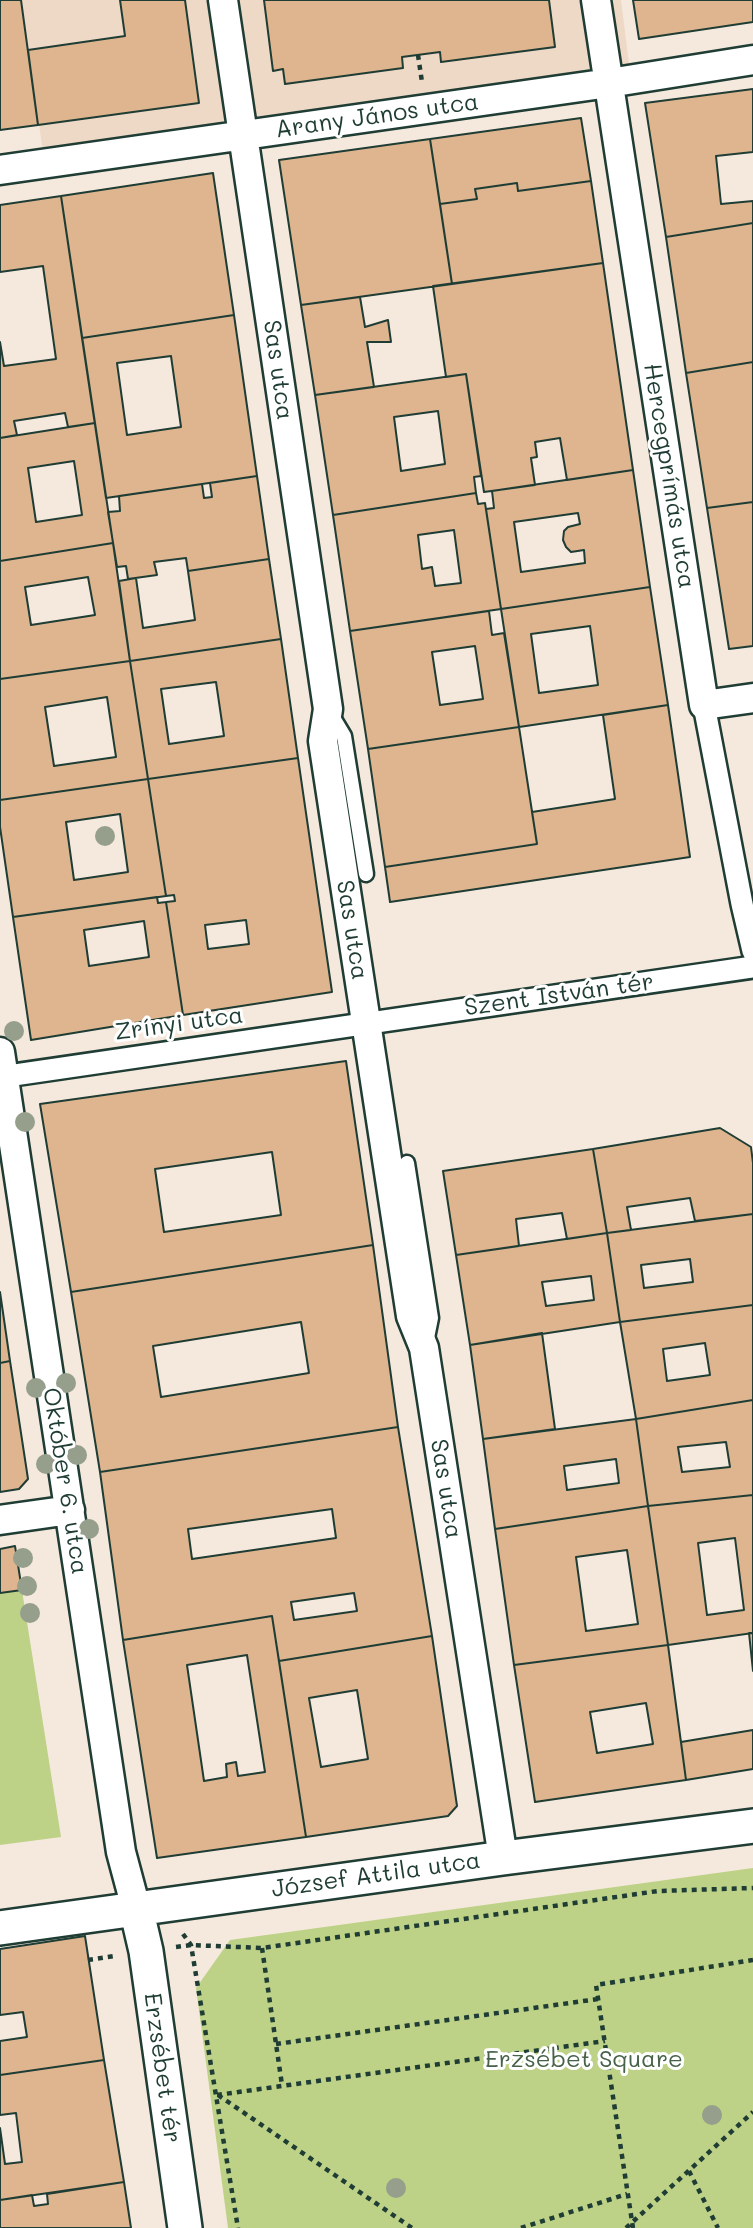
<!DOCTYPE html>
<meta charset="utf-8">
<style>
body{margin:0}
canvas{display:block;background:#f5e9dd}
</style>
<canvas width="753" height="2228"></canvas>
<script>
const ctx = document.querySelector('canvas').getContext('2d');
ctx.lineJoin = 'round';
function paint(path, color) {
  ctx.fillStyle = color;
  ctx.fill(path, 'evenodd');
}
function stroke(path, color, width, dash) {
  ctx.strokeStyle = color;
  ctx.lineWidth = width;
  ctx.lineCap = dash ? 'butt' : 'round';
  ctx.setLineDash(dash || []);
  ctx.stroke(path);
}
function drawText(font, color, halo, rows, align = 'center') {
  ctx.font = font + ' Mali,sans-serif';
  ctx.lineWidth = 6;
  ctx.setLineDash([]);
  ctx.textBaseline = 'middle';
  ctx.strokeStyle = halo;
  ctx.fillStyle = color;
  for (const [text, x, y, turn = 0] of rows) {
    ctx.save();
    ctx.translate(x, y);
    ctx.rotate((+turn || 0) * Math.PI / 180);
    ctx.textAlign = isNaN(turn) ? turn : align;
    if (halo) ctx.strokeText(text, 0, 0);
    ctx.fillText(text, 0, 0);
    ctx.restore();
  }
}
paint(new Path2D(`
 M 21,0 L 621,0 L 633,95 L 278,140 L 46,173 Z`), '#eed9c6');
paint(new Path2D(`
 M 15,1546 L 61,1837 L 0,1845 L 0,1549 Z
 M 753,1868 L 753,2228 L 228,2228 L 196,1988 L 230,1940 Z`), '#bed287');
const building = new Path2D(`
 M 0,0 L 21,0 L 38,125 L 0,130 Z
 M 120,0 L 185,0 L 199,103 L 38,125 L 28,50 L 125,36 Z
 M 264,0 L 549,0 L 555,47 L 441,62 L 440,52 L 402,57 L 403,68 L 285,84 L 283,69 L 273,71 Z
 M 633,0 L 753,0 L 753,22 L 639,39 Z
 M 753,89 L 753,152 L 716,156 L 721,204 L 753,201 L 753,223 L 666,237 L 645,103 Z
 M 581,118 L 591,181 L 518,191 L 517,183 L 475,189 L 477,199 L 440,204 L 430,139 Z
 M 430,139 L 452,284 L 301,305 L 279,160 Z
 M 213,173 L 234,315 L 82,338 L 61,196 Z
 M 591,181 L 603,263 L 452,284 L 440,204 L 477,199 L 475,189 L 517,183 L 518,191 Z
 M 61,196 L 95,423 L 68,427 L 65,413 L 14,421 L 17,435 L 0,438 L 0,342 L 4,366 L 56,359 L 43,266 L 0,272 L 0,205 Z
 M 753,223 L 753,362 L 686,373 L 666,237 Z
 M 603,263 L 633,470 L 567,480 L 560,438 L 535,442 L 537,457 L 531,458 L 535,485 L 484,492 L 466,374 L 446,377 L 433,286 Z
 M 360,297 L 365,327 L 388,320 L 391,342 L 367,342 L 374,387 L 315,395 L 301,305 Z
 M 234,315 L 257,476 L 106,498 L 82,338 ZM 171,356 L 181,427 L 127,435 L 117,363 Z
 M 753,362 L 753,502 L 707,508 L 686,373 Z
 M 466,374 L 481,476 L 474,477 L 476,493 L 333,515 L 315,395 ZM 438,411 L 445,464 L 401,471 L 394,417 Z
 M 95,423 L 113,543 L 0,561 L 0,438 ZM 74,461 L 82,515 L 36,522 L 28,468 Z
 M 633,470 L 650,587 L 501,609 L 486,509 L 494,508 L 492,491 ZM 578,513 L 580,524 L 568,527 L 564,531 L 563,540 L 566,547 L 571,552 L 584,550 L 585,563 L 521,572 L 514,522 Z
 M 257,476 L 269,559 L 188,571 L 186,558 L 154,562 L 157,575 L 128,579 L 126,566 L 117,567 L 108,512 L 120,511 L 119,496 L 202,484 L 204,498 L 212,497 L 210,483 Z
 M 476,493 L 478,504 L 485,503 L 501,609 L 350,631 L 333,515 ZM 454,530 L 461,583 L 435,586 L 432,567 L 422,569 L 418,535 Z
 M 753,502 L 753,646 L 729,649 L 707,508 Z
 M 113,543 L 130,661 L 0,679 L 0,561 ZM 88,577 L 95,615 L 31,625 L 25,587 Z
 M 269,559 L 281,639 L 130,661 L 119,581 L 136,578 L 143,628 L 195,620 L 188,571 Z
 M 650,587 L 668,705 L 519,727 L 501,609 ZM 590,626 L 598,685 L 539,693 L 531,634 Z
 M 489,611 L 492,635 L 504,633 L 519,727 L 368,749 L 350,631 ZM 475,646 L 483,699 L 440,705 L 432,652 Z
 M 281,639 L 298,758 L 148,779 L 130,661 ZM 216,682 L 224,736 L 169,744 L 161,689 Z
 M 130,661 L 148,779 L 0,800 L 0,679 ZM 107,697 L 116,757 L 54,766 L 45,707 Z
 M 668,705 L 690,857 L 390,902 L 385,867 L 537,844 L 532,812 L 615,799 L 603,715 Z
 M 519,727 L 537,844 L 385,867 L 368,749 Z
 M 298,758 L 332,992 L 183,1015 L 166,902 L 175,901 L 174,895 L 166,896 L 148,779 ZM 246,920 L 249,944 L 208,949 L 205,925 Z
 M 148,779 L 166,896 L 13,917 L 0,827 L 0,800 ZM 120,814 L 128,872 L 74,880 L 66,822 Z
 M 157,897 L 158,903 L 166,902 L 183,1015 L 31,1040 L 13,917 ZM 144,921 L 149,957 L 89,966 L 84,930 Z
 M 346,1061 L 373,1245 L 71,1292 L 40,1104 ZM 272,1152 L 281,1215 L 164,1232 L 155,1169 Z
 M 720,1128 L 751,1147 L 753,1163 L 753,1214 L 695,1221 L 690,1198 L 627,1207 L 631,1230 L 607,1233 L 593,1149 Z
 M 593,1149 L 607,1233 L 567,1239 L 562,1213 L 516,1219 L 519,1246 L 456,1255 L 443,1171 Z
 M 753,1214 L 753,1305 L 620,1322 L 607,1233 ZM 690,1259 L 693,1282 L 644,1288 L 641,1265 Z
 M 607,1233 L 620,1322 L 470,1345 L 456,1255 ZM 591,1276 L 594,1300 L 546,1306 L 542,1282 Z
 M 373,1245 L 398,1427 L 100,1472 L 71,1292 ZM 301,1322 L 309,1373 L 161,1397 L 153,1346 Z
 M 0,1292 L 10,1361 L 0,1363 Z
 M 753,1305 L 753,1400 L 636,1419 L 620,1322 ZM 705,1343 L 710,1375 L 667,1381 L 663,1349 Z
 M 542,1333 L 555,1429 L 483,1439 L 470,1345 Z
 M 10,1361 L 28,1479 L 19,1489 L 0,1492 L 0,1363 Z
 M 753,1400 L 753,1495 L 648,1506 L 636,1419 ZM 726,1442 L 730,1467 L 682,1472 L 678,1447 Z
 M 636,1419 L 648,1506 L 495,1529 L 483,1439 ZM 616,1459 L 619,1483 L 567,1490 L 564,1466 Z
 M 398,1427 L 432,1636 L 279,1661 L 272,1616 L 123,1640 L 100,1472 ZM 332,1509 L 336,1538 L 192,1559 L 188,1529 ZM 354,1593 L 357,1611 L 294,1620 L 291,1602 Z
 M 753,1495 L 753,1633 L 668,1645 L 648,1506 ZM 735,1538 L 744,1610 L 707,1615 L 698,1543 Z
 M 648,1506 L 668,1645 L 514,1665 L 495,1529 ZM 627,1550 L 638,1624 L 586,1631 L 576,1557 Z
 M 15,1546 L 22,1590 L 0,1593 L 0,1549 Z
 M 272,1616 L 306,1837 L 157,1858 L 123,1640 ZM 247,1655 L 265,1772 L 238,1776 L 236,1762 L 226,1764 L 227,1777 L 204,1781 L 187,1665 Z
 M 749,1633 L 753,1633 L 753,1671 Z
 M 432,1636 L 457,1806 L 448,1816 L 306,1837 L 279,1661 ZM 357,1690 L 368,1759 L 321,1767 L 309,1698 Z
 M 668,1645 L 686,1780 L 535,1802 L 514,1665 ZM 646,1703 L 653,1744 L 597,1753 L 590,1712 Z
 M 753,1730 L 753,1769 L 686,1780 L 681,1742 Z
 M 85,1936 L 104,2060 L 0,2075 L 0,2041 L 27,2037 L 23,2012 L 0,2015 L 0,1949 Z
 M 104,2060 L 124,2182 L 0,2200 L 0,2128 L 5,2164 L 22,2162 L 16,2113 L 0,2115 L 0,2075 Z
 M 124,2182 L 131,2228 L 0,2228 L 0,2200 L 32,2195 L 34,2206 L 48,2204 L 47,2194 Z`);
paint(building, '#deb58f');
stroke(building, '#1f3d34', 2);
const service = new Path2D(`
 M 329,711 L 344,736 L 366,874
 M 407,1163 L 431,1318 L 426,1343`);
const pedestrian = new Path2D(`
 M 704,705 L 742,904 L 753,951
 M 0,1077 L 753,967`);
const minor = new Path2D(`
 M 223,0 L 328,709 L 323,741 L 411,1316 L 424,1348 L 503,1858
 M 596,0 L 704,705 L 753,698
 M 0,170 L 609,83 L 753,60
 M 0,1052 L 121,1852 L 136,1908
 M 0,1520 L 70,1510`);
const tertiary = new Path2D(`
 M 136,1908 L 146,1951 L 185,2228
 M 0,1928 L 503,1858 L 753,1826`);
stroke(service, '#1f3d34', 19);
stroke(pedestrian, '#1f3d34', 26);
stroke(minor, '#1f3d34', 33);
stroke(tertiary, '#1f3d34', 38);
stroke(new Path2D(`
 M 418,55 L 422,82
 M 183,1934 L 191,1945 L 238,2228
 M 176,1947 L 191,1945 L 262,1948 L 658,1891 L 753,1888
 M 262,1948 L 282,2085
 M 88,1960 L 115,1956
 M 276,2044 L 598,1999
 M 217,2095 L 605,2041
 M 218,2095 L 412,2228
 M 689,2171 L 718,2228
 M 521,2228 L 627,2194
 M 626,2228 L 753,2112
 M 633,2228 L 596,1985 L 753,1960`), '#1f3d34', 4.5, [5, 5]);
stroke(service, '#fff', 14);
stroke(pedestrian, '#fff', 21);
stroke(minor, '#fff', 28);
stroke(tertiary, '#fff', 33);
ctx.fillStyle = '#959f8c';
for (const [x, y] of [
 [105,836],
 [14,1031],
 [25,1122],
 [66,1383],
 [36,1388],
 [77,1455],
 [46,1464],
 [89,1529],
 [23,1558],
 [27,1586],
 [30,1613],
 [712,2115],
 [396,2188]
]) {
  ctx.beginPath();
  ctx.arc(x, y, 10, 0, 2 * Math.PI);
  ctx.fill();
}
drawText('24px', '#1f3d34', '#fff', [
 ["Arany János utca",377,116,-8],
 ["Sas utca",278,370,82],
 ["Hercegprímás utca",669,476,81],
 ["Sas utca",352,930,81],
 ["Szent István tér",559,995,-8],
 ["Zrínyi utca",179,1024,-8],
 ["Október 6. utca",65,1481,81],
 ["Sas utca",446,1489,81],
 ["József Attila utca",376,1875,-8],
 ["Erzsébet tér",162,2068,82]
]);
drawText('24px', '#476249', '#fff', [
 ["Erzsébet Square",584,2060]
]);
</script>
